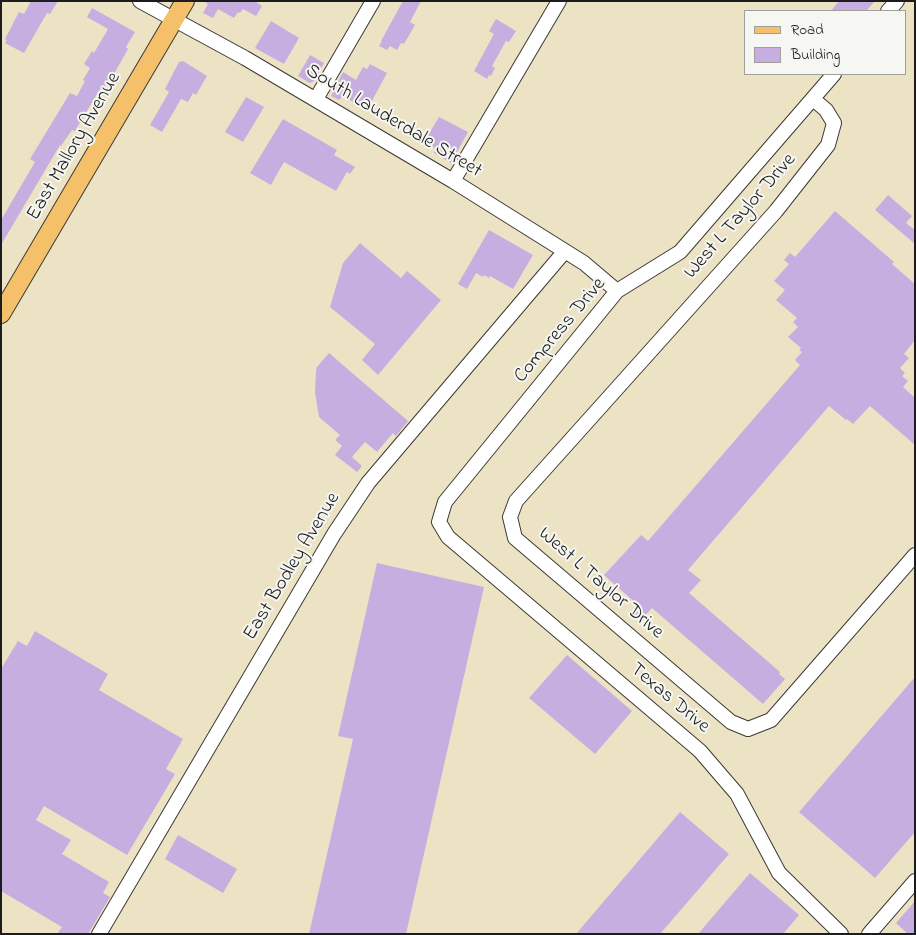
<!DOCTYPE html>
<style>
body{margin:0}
#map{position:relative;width:916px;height:935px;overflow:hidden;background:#ece3c4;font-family:"Indie Flower",sans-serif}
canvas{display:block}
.frame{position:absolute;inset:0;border:2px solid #1c1c1c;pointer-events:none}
.legend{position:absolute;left:744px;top:10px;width:162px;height:65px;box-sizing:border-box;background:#f6f6f2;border:1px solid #9f9f9c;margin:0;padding:6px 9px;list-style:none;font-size:15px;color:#1c1c1c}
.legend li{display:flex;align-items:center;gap:10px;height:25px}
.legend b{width:25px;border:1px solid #9f9f9c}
</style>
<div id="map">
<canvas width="916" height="935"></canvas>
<div class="frame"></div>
<ul class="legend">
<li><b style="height:6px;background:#f4c16a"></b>Road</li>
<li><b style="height:14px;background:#c7aee0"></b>Building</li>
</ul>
</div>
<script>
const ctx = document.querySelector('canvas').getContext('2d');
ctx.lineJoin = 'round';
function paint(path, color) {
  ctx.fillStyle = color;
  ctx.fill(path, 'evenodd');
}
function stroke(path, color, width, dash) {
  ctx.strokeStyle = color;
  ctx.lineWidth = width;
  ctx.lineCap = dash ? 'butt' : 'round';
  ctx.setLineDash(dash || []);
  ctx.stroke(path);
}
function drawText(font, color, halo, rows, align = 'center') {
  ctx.font = font + ' "Indie Flower",sans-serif';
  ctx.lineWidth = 4;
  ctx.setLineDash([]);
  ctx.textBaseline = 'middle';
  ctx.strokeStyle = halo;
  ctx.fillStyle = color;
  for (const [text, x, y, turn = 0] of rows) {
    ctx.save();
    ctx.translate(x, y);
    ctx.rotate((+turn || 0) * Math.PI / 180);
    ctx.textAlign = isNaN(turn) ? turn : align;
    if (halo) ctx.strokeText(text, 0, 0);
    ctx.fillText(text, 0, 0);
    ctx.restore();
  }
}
paint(new Path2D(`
 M 31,1 L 58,1 L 50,14 L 47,13 L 24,53 L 5,43 L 7,40 L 5,39 L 19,12 L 24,14 Z
 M 204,1 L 255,1 L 262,6 L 256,16 L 243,9 L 240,13 L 238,12 L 234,18 L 218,9 L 213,18 L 203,13 L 208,4 Z
 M 403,1 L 421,1 L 410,22 L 415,25 L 404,44 L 401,43 L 397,50 L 390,46 L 387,50 L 379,46 L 382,41 L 381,41 Z
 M 839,1 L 875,1 L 866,11 L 831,11 Z
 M 92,8 L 135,32 L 126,47 L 128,49 L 109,83 L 107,82 L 102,91 L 100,89 L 75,131 L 72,130 L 61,146 L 60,145 L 1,245 L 1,220 L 35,162 L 30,159 L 70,93 L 77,96 L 85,81 L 83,80 L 90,68 L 84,64 L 92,51 L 94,53 L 108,29 L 87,17 Z
 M 496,19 L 516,31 L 509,42 L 506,41 L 492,66 L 495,68 L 491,76 L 489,75 L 487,79 L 474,71 L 494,34 L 489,31 Z
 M 271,21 L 299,38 L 284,64 L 255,48 Z
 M 310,55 L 324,63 L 314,81 L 310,83 L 298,76 Z
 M 183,61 L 207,76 L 196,95 L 193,93 L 188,102 L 181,99 L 162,132 L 150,125 L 169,92 L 165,89 L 179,62 Z
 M 370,64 L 387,73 L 367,110 L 343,96 L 339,100 L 331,96 L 343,72 L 356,80 L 363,67 L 367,69 Z
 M 246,97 L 264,107 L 243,142 L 225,132 Z
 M 439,117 L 468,132 L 451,163 L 434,153 L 436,149 L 424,142 Z
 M 283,119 L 337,150 L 334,155 L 355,167 L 350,174 L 347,172 L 336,191 L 284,162 L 271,185 L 250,173 Z
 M 888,195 L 912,216 L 906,223 L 915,230 L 915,244 L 875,210 Z
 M 835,211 L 894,262 L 892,264 L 915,284 L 915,340 L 904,354 L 909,358 L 900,368 L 905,373 L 902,376 L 908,381 L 903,387 L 915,398 L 915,445 L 870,406 L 853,424 L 847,419 L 846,420 L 829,406 L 688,570 L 701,580 L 689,593 L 780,672 L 779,674 L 785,679 L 763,704 L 652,608 L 640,621 L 632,614 L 639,606 L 604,575 L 641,535 L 648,541 L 800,365 L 795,360 L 802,352 L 799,350 L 801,348 L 788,337 L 798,327 L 793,322 L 797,318 L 776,300 L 785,290 L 774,281 L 789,264 L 784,260 L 790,253 L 795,257 Z
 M 489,230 L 533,255 L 513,289 L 490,276 L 489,278 L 484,275 L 483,277 L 476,273 L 467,289 L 458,284 Z
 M 360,243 L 401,278 L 407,271 L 441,300 L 378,375 L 362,360 L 375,344 L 330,307 L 343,263 Z
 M 329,353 L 408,421 L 396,436 L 393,433 L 377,452 L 365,442 L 352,457 L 362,466 L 357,472 L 335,455 L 342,446 L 335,440 L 340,435 L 319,417 L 315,392 L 316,371 L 317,367 Z
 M 377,563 L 484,587 L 406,934 L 309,934 L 353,739 L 338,736 Z
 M 35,631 L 108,674 L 99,690 L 183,739 L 166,769 L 175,774 L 127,855 L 44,806 L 36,820 L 71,840 L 62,854 L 109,882 L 103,893 L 110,897 L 88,934 L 57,934 L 62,927 L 1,891 L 1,669 L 18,641 L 27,646 Z
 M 567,655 L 632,711 L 595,754 L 529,698 Z
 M 915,677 L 915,832 L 875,878 L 799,812 Z
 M 680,812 L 729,854 L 660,934 L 576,934 Z
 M 178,835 L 237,869 L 223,893 L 165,859 Z
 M 750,873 L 799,915 L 783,934 L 698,934 Z
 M 915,901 L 915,934 L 908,934 L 896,923 Z`), '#c7aee0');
const minor = new Path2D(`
 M 140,1 L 245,58 L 453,181 L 584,263 L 617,291
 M 888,11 L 897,1
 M 834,74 L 680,252 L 617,291 L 445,502 L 439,522 L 448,537 L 700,751 L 737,794 L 779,873 L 841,934
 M 316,99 L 373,1
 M 813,99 L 826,110 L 834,123 L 828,145 L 776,211 L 516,501 L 510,517 L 515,538 L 731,722 L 748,729 L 771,720 L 915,555
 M 453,181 L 559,1
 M 99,934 L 334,534 L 368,483 L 565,251
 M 869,934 L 915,881`);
const major = new Path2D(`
 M 1,314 L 185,1`);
stroke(minor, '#3b3a35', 16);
stroke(major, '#3b3a35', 20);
stroke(minor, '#fff', 14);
stroke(major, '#f4c16a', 18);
drawText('20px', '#1c1c1c', '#f6f6f2', [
 ["South Lauderdale Street",393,122,31],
 ["East Mallory Avenue",75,147,-60],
 ["West L Taylor Drive",741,217,-49],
 ["Compress Drive",561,331,-50],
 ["East Bodley Avenue",293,567,-59],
 ["West L Taylor Drive",600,584,41],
 ["Texas Drive",669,699,40]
]);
</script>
